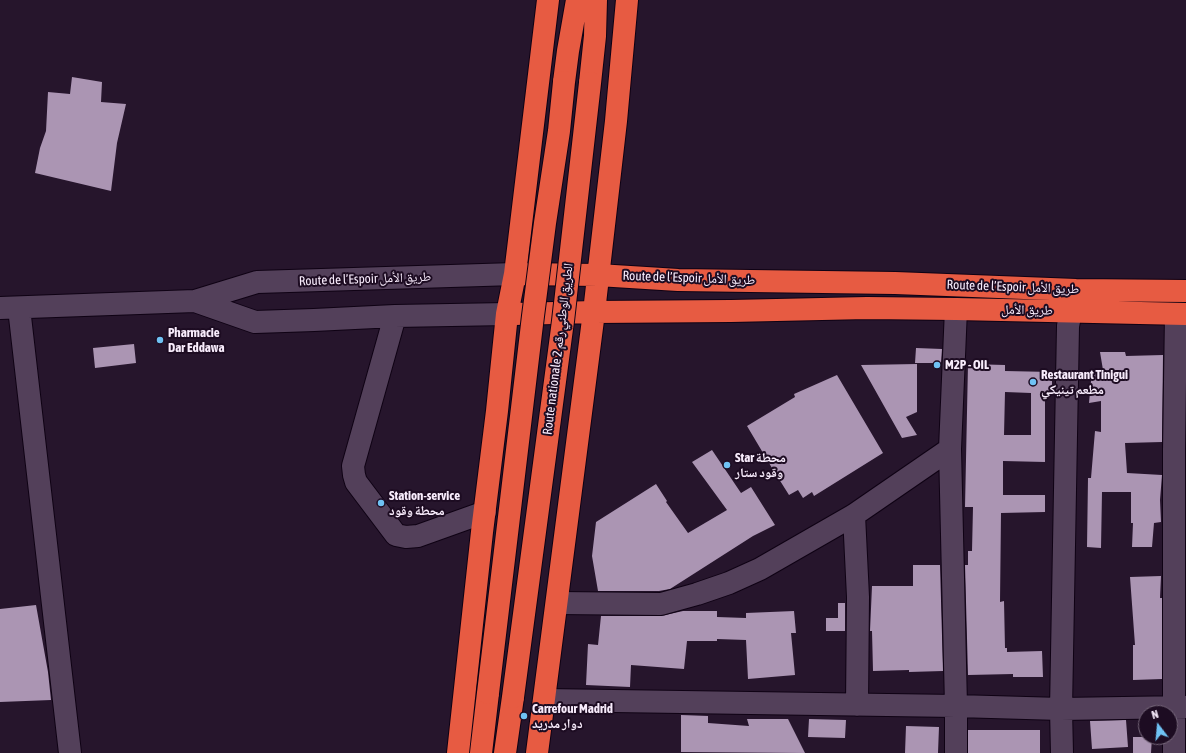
<!DOCTYPE html>
<meta charset="utf-8">
<style>
body{margin:0}
#map{position:relative;width:1186px;height:753px;overflow:hidden;background:#26152c;font-family:"Asap Condensed",sans-serif}
canvas{display:block}
.north{position:absolute;left:1138px;top:705px;width:40px;height:40px;box-sizing:border-box;background:#1d0c22;border:1px solid #756679;border-radius:50%;rotate:344deg;font-size:11px;font-weight:700;line-height:16px;text-align:center;color:#f8ecfc}
.north::after{content:'';display:block;margin:auto;width:14px;height:18px;background:#6fc2f4;clip-path:polygon(50% 0,100% 100%,50% 72%,0 100%)}
</style>
<div id="map">
<canvas width="1186" height="753"></canvas>
<div class="north">N</div>
</div>
<script>
const ctx = document.querySelector('canvas').getContext('2d');
ctx.lineJoin = 'round';
function paint(path, color) {
  ctx.fillStyle = color;
  ctx.fill(path, 'evenodd');
}
function stroke(path, color, width, dash) {
  ctx.strokeStyle = color;
  ctx.lineWidth = width;
  ctx.lineCap = dash ? 'butt' : 'round';
  ctx.setLineDash(dash || []);
  ctx.stroke(path);
}
function drawText(font, color, halo, rows, align = 'center') {
  ctx.font = font + ' "Asap Condensed","Noto Naskh Arabic",sans-serif';
  ctx.lineWidth = 4;
  ctx.setLineDash([]);
  ctx.textBaseline = 'middle';
  ctx.strokeStyle = halo;
  ctx.fillStyle = color;
  for (const [text, x, y, turn = 0] of rows) {
    ctx.save();
    ctx.translate(x, y);
    ctx.rotate((+turn || 0) * Math.PI / 180);
    ctx.textAlign = isNaN(turn) ? turn : align;
    if (halo) ctx.strokeText(text, 0, 0);
    ctx.fillText(text, 0, 0);
    ctx.restore();
  }
}
paint(new Path2D(`
 M 72,77 L 102,82 L 101,102 L 126,104 L 117,143 L 111,191 L 35,173 L 40,148 L 46,131 L 48,92 L 70,94 Z
 M 134,344 L 136,363 L 95,368 L 93,348 Z
 M 916,348 L 942,349 L 941,363 L 915,363 Z
 M 1100,352 L 1125,352 L 1126,356 L 1163,355 L 1162,442 L 1125,443 L 1127,473 L 1162,475 L 1160,500 L 1161,522 L 1154,523 L 1152,547 L 1132,547 L 1133,523 L 1131,523 L 1131,492 L 1102,492 L 1101,548 L 1087,547 L 1088,478 L 1091,478 L 1095,431 L 1101,432 L 1101,401 L 1089,403 L 1092,370 L 1103,370 Z
 M 917,364 L 917,412 L 906,417 L 917,435 L 902,438 L 861,365 Z
 M 968,364 L 1005,365 L 1005,371 L 1052,372 L 1052,393 L 1045,393 L 1045,462 L 1003,461 L 1003,495 L 1045,495 L 1045,512 L 1001,513 L 1000,602 L 1004,601 L 1005,648 L 1007,648 L 1007,652 L 1042,651 L 1043,677 L 1013,677 L 1013,674 L 968,675 L 965,565 L 968,565 L 968,551 L 972,551 L 973,507 L 965,507 ZM 1005,392 L 1031,393 L 1031,435 L 1004,435 Z
 M 837,375 L 883,453 L 814,496 L 812,492 L 803,498 L 798,490 L 789,495 L 772,468 L 747,426 L 795,397 L 794,394 Z
 M 712,450 L 741,493 L 751,487 L 775,525 L 753,536 L 670,589 L 659,591 L 598,591 L 592,556 L 596,522 L 656,484 L 667,501 L 666,502 L 688,533 L 727,510 L 692,462 Z
 M 913,565 L 940,565 L 943,671 L 909,672 L 909,670 L 873,671 L 872,631 L 870,631 L 872,586 L 913,586 Z
 M 1161,576 L 1160,598 L 1162,598 L 1162,679 L 1133,680 L 1133,645 L 1135,645 L 1130,577 Z
 M 838,603 L 845,603 L 845,631 L 826,631 L 826,618 L 838,618 Z
 M 36,605 L 48,672 L 51,700 L 0,702 L 0,609 Z
 M 683,611 L 717,611 L 717,617 L 746,618 L 746,613 L 794,611 L 796,633 L 791,633 L 795,675 L 748,679 L 746,640 L 717,639 L 717,641 L 687,641 L 684,669 L 631,665 L 630,687 L 586,685 L 588,644 L 598,645 L 601,616 L 661,616 Z
 M 681,715 L 708,716 L 708,723 L 749,726 L 747,719 L 788,719 L 805,753 L 681,752 Z
 M 809,719 L 846,720 L 845,738 L 808,737 Z
 M 1126,720 L 1128,747 L 1092,749 L 1090,721 Z
 M 906,726 L 939,727 L 938,753 L 905,753 Z
 M 968,730 L 1040,730 L 1040,753 L 968,753 Z
 M 1133,737 L 1152,737 L 1151,753 L 1133,753 Z`), '#ab95b3');
const minor = new Path2D(`
 M 195,301 L 255,322 L 314,320 L 395,316 L 507,314
 M 0,308 L 195,301 L 257,282 L 515,274
 M 19,308 L 70,753
 M 395,316 L 353,466 L 354,475 L 356,482 L 396,535 L 406,537 L 418,536 L 485,512
 M 854,515 L 858,597 L 857,705
 M 557,603 L 661,604 L 697,594 L 729,583 L 760,569 L 854,515 L 950,449
 M 545,700 L 956,706 L 1061,709 L 1186,707
 M 956,753 L 956,706 L 950,449 L 956,309
 M 1062,753 L 1061,709 L 1068,326 L 1071,311
 M 1174,753 L 1174,450 L 1176,314`);
const highway = new Path2D(`
 M 564,82 L 568,51 L 577,0
 M 590,83 L 595,36 L 596,0
 M 520,274 L 598,275 L 678,280 L 895,283 L 1076,290 L 1186,291
 M 515,314 L 594,312 L 731,311 L 867,308 L 956,309 L 1186,314
 M 458,753 L 482,532 L 497,411 L 507,314 L 515,274 L 548,0
 M 481,753 L 488,693
 M 505,753 L 513,697
 M 537,753 L 594,312 L 616,121 L 627,0`);
stroke(minor, '#0f0214', 24);
stroke(highway, '#0f0214', 24);
stroke(minor, '#53405a', 22);
stroke(highway, '#e75b42', 22);
const highwayBridge = new Path2D(`
 M 488,693 L 533,316 L 545,223 L 559,131 L 564,82
 M 513,697 L 563,321 L 590,83`);
stroke(highwayBridge, '#0f0214', 24, []);
stroke(highwayBridge, '#e75b42', 22);
for (const [x, y, r, color] of [
 [160,340,4,"#6fc2f4"],
 [937,365,4,"#6fc2f4"],
 [1033,382,4,"#6fc2f4"],
 [727,465,4,"#6fc2f4"],
 [381,503,4,"#6fc2f4"],
 [524,716,4,"#6fc2f4"]
]) {
  const dot = new Path2D();
  dot.arc(x, y, r, 0, 2 * Math.PI);
  ctx.fillStyle = color;
  ctx.fill(dot);
  stroke(dot, '#1d0c22', 1.5);
}
drawText('13px', '#f8ecfc', '#1d0c22', [
 ["Route de l’Espoir طريق الأمل",689,278,2],
 ["Route de l’Espoir طريق الأمل",365,279,-2],
 ["Route de l’Espoir طريق الأمل",1013,287,2],
 ["طريق الأمل",1027,310,1],
 ["Route nationale الطريق الوطني رقم 2",558,349,-83]
]);
drawText('bold 13px', '#f8ecfc', '#1d0c22', [
 ["Pharmacie",168,333],
 ["Dar Eddawa",168,348],
 ["M2P - OIL",945,365],
 ["Restaurant Tinigui",1041,375],
 ["مطعم تينيكي",1041,390],
 ["Star محطة",735,458],
 ["وقود ستار",735,473],
 ["Station-service",389,496],
 ["محطة وقود",389,511],
 ["Carrefour Madrid",532,709],
 ["دوار مدريد",532,724]
], 'left');
</script>
